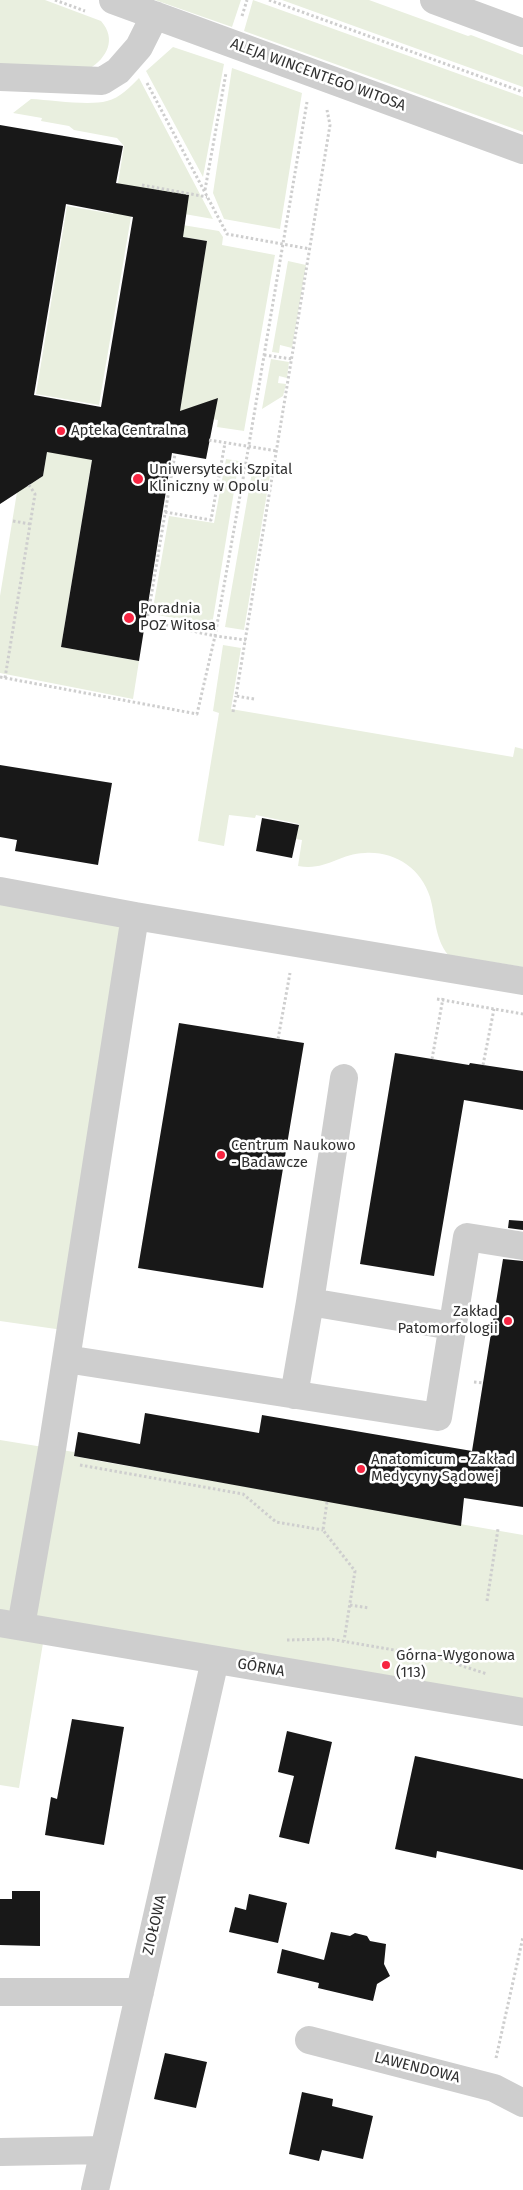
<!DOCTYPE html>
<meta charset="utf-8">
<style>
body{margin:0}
canvas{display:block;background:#fff}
</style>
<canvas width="523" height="2190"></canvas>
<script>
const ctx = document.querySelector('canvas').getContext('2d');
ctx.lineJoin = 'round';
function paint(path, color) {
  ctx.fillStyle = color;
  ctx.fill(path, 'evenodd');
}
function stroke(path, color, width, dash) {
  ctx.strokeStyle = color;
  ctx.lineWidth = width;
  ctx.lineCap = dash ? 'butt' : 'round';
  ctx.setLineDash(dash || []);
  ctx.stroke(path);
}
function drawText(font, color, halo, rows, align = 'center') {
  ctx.font = font + ' "Fira Sans",sans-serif';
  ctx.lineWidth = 5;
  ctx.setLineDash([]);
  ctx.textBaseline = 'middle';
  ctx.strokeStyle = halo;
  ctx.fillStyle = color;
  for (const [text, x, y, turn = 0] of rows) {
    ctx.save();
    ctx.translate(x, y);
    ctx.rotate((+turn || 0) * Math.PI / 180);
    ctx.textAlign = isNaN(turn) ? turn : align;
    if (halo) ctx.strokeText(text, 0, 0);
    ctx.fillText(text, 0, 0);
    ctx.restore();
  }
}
paint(new Path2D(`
 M 0,0 L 45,0 L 101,21 C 117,39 107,58 89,69 L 0,64 Z
 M 155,0 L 241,0 L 232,27 Z
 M 253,0 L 523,97 L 523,132 L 244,31 Z
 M 282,0 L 369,0 L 468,36 L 471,35 L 523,55 L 523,87 Z
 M 173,47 L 224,64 L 203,177 L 146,71 Z
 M 232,68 L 302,93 L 280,229 L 224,219 L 213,193 Z
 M 139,78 L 213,219 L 133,205 L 99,405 L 36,394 L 67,206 L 113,214 L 124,146 L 117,138 L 74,130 L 69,126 L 41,121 L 42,118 L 13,113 L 31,99 C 52,100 89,106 107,101 C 120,98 130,87 139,78 Z
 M 134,217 L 219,231 L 223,237 L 222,245 L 275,255 L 244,431 L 217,427 L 218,420 L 179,414 L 207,241 L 132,228 Z
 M 288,261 L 306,265 L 292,348 L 280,345 L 279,353 L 272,352 Z
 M 271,359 L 289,362 L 287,378 L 279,376 L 278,383 L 286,384 L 283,396 L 262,409 Z
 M 98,423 L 61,647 L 139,661 L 133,699 L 0,673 L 0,596 L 18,486 L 26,487 L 43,476 L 47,452 Z
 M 226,459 L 239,461 L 212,625 L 152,614 L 169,516 L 214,523 Z
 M 253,466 L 271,469 L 244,630 L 225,627 Z
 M 223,645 L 241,648 L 231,709 L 513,757 L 515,747 L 523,749 L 523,967 L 448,955 C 434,936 436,918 430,897 C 421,868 394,851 365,853 C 338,854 327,871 298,866 L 302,840 L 296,839 L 299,824 L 256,815 L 255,818 L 229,815 L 224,846 L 198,841 L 219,713 L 213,711 Z
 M 0,891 L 135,916 L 70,1331 L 0,1321 Z
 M 0,1440 L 74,1452 L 74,1456 L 99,1461 L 523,1535 L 523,1712 L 45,1631 L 19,1788 L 0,1785 Z`), '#e9efdf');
paint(new Path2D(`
 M 0,125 L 123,146 L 116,183 L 189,195 L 183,237 L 207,241 L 180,411 L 218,398 L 206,459 L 172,453 L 139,661 L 61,647 L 92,460 L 47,452 L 43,476 L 0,504 ZM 66,204 L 133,217 L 101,407 L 34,395 Z
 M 0,765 L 112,783 L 98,865 L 15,851 L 17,840 L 0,837 Z
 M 262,818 L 299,825 L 292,858 L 256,851 Z
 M 179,1023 L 304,1043 L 263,1288 L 138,1268 Z
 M 395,1053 L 469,1065 L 470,1063 L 523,1071 L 523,1110 L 464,1100 L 434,1276 L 360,1264 Z
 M 509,1220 L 523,1221 L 523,1230 L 508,1228 Z
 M 503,1259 L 523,1261 L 523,1507 L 464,1498 L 461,1526 L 74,1456 L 78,1432 L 140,1444 L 145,1413 L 259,1433 L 262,1415 L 472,1451 Z
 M 72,1719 L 124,1727 L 104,1845 L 45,1835 L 51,1797 L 57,1799 Z
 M 287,1731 L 332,1742 L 309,1844 L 279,1837 L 294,1776 L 278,1772 Z
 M 415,1756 L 523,1779 L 523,1870 L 437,1851 L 436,1858 L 395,1849 Z
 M 12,1891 L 40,1891 L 40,1946 L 0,1945 L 0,1899 L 12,1899 Z
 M 249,1894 L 287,1903 L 278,1943 L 229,1932 L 235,1907 L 246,1910 Z
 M 331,1932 L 350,1936 L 355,1933 L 367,1936 L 370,1941 L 386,1944 L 384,1964 L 390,1976 L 377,1984 L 373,2001 L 318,1988 L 319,1983 L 277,1973 L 282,1949 L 324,1960 Z
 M 165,2053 L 207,2062 L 196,2108 L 154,2099 Z
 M 302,2092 L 333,2099 L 332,2106 L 373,2116 L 363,2159 L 322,2150 L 319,2161 L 289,2154 Z`), '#181818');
stroke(new Path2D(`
 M 55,0 L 85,11
 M 269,0 L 523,92
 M 242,16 L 247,0
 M 147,83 L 227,234 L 310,249
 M 142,185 L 207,197
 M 205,190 L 226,73
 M 264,355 L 292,359
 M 209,440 L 277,451
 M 165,512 L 211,520 L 225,443
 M 13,521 L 30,524
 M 146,621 L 215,636 L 246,640
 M 147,621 L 175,454
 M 0,677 L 197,714 L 215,636 L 246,462 L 307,102
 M 5,678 L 35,494 L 29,485
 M 254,699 L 236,696 L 330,125 L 327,110
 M 233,712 L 236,696
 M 437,999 L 523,1014
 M 278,1039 L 290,973
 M 432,1059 L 443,998
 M 483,1065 L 494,1009
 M 474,1382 L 483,1383
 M 80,1465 L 243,1494 L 276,1522 L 323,1530
 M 327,1502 L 323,1530 L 355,1571 L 344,1641
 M 487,1601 L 498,1529
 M 350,1605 L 369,1608
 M 287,1640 L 330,1639 L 435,1657 L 487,1674
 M 496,2058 L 523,1937`), '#cecece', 3, [2.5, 2.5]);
stroke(new Path2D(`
 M 113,0 L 523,150
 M 434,0 L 523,33
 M 0,77 L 102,81 L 118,71 L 139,47 L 155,15
 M 0,891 L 135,916
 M 310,1302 L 344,1078
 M 66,1359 L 438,1417 L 467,1237 L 523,1246
 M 294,1395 L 310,1302 L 452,1326
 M 0,1623 L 523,1712
 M 21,1626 L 52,1449 L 135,916 L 523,981
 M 0,1992 L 140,1992
 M 309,2040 L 494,2088 L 523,2103
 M 0,2152 L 104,2150
 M 95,2190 L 215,1660`), '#cecece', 28);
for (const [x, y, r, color] of [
 [61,431,5,"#f72542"],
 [138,479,6,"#f72542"],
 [129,618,6,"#f72542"],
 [221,1155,5,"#f72542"],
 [508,1321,5,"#f72542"],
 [361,1469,5,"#f72542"],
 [386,1665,5,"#f72542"]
]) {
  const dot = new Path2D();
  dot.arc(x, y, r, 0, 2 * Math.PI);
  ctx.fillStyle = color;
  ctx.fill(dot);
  stroke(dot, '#fff', 2);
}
drawText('15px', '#313131', '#fff', [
 ["ALEJA WINCENTEGO WITOSA",318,75,20],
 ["GÓRNA",261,1668,10],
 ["ZIOŁOWA",155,1925,-77],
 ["LAWENDOWA",417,2068,14]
]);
drawText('15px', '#313131', '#fff', [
 ["Apteka Centralna",71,431],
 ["Uniwersytecki Szpital",149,470],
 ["Kliniczny w Opolu",149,487],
 ["Poradnia",140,609],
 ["POZ Witosa",140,626],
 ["Centrum Naukowo",231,1146],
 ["- Badawcze",231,1163],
 ["Zakład",498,1312,"right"],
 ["Patomorfologii",498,1329,"right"],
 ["Anatomicum - Zakład",371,1460],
 ["Medycyny Sądowej",371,1477],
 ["Górna-Wygonowa",396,1656],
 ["(113)",396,1673]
], 'left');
</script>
